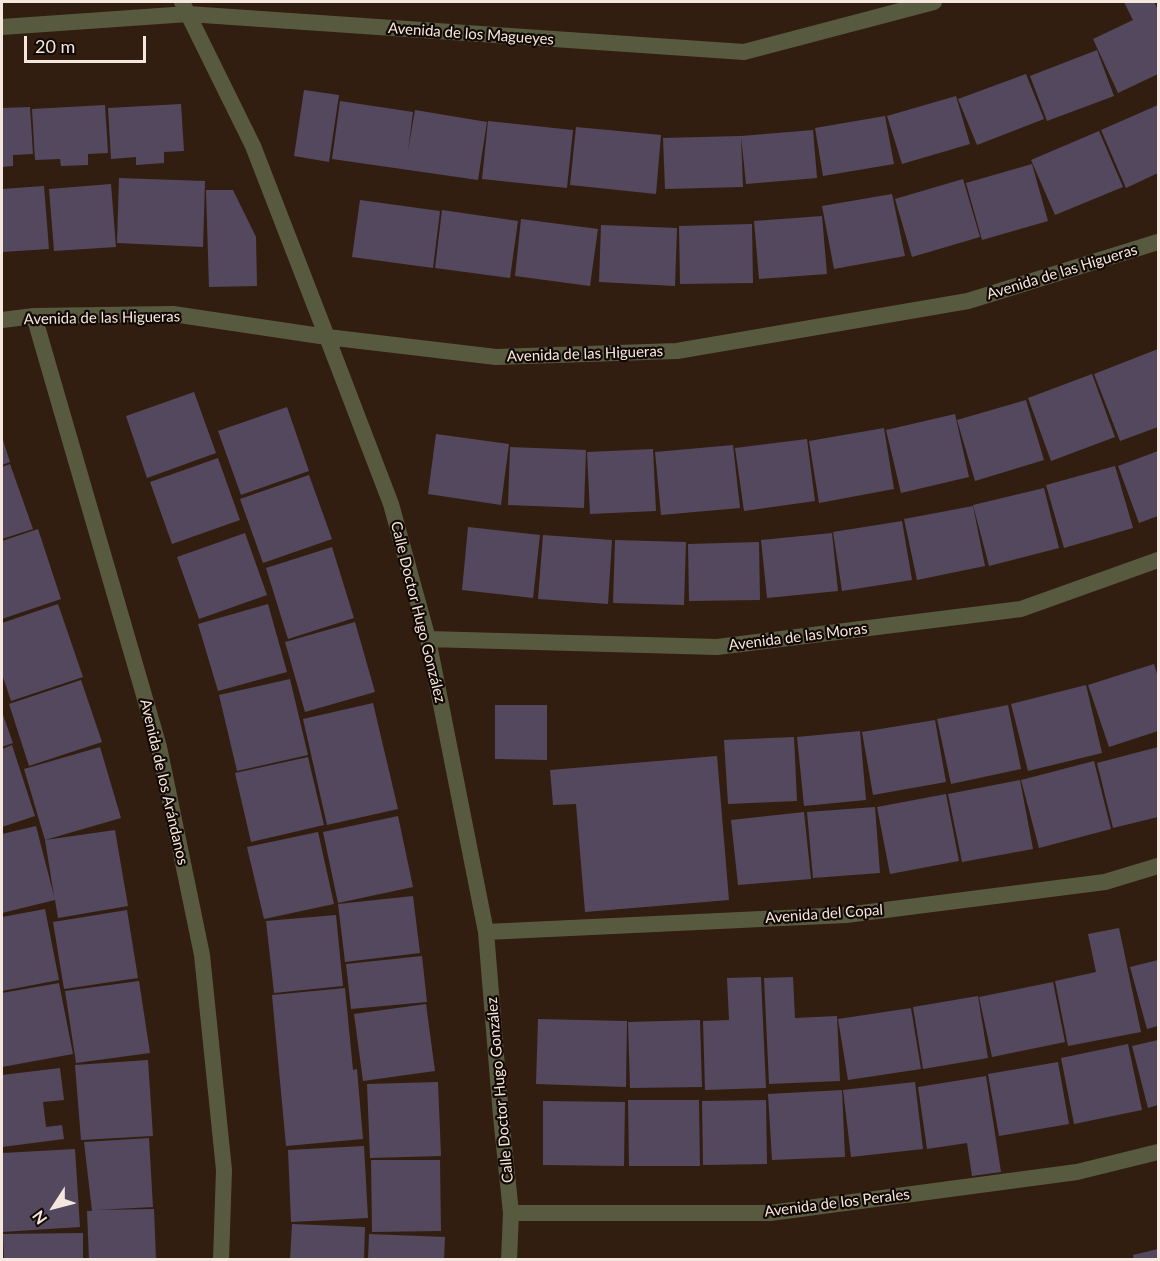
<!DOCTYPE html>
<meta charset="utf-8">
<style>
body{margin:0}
#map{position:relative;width:1160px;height:1261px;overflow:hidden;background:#321e10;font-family:Lato,sans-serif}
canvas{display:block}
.frame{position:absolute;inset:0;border:3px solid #f5e7de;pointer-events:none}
.north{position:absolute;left:24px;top:1177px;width:60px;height:60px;-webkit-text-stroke:4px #130a05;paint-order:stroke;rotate:234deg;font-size:16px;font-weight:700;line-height:24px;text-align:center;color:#f5e7de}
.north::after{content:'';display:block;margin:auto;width:21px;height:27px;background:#f5e7de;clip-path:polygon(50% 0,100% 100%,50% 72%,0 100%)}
.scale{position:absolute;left:24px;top:36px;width:122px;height:27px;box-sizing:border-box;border:3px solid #f5e7de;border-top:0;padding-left:8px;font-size:18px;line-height:21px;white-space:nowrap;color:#f5e7de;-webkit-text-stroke:4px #130a05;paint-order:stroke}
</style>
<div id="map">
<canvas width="1160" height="1261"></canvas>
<div class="frame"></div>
<div class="north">N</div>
<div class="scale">20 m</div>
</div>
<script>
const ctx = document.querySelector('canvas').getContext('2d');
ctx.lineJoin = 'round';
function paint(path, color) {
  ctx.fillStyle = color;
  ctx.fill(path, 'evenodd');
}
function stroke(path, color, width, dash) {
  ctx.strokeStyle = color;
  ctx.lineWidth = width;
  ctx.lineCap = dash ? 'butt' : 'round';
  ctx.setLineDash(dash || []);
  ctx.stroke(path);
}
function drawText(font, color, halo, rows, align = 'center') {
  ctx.font = font + ' Lato,sans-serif';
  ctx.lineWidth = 4.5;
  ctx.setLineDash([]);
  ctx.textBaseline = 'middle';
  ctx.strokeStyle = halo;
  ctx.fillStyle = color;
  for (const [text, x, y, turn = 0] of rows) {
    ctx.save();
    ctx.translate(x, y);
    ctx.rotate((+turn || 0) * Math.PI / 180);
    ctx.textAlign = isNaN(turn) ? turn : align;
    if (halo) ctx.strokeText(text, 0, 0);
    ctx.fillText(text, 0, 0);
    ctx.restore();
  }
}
paint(new Path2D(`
 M 1124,2 L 1154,2 L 1158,10 L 1158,74 L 1118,93 L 1093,39 L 1133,20 Z
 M 1097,50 L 1114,96 L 1047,121 L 1030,76 Z
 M 1026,74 L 1044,119 L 977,145 L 958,99 Z
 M 304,90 L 339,95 L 329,162 L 294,156 Z
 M 956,96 L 970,144 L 902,164 L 887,116 Z
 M 340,101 L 413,112 L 408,151 L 415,110 L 487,122 L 478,180 L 332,159 Z
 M 181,104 L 184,151 L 164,152 L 164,163 L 136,165 L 136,157 L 111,159 L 108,108 Z
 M 105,105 L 108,153 L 88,154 L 88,165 L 61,166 L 60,159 L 35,160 L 32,109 Z
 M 1158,105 L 1158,173 L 1126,188 L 1101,130 Z
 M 30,107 L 33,154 L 13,155 L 13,166 L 2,167 L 2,108 Z
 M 885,116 L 894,164 L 823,176 L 815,128 Z
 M 488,121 L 573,130 L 567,188 L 482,179 Z
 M 576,127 L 661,135 L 656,194 L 570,185 Z
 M 813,130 L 817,178 L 746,184 L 741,136 Z
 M 1099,131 L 1123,187 L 1055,215 L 1031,160 Z
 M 741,136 L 743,187 L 665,189 L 663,138 Z
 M 1032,164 L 1048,221 L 982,240 L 966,183 Z
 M 119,178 L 205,181 L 203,247 L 117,243 Z
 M 963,179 L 980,237 L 912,257 L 895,199 Z
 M 111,184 L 116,247 L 54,251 L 49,189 Z
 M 44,186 L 49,249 L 2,252 L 2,189 Z
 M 206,190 L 233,190 L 256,237 L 257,286 L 209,287 Z
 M 892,194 L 905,256 L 834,269 L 822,206 Z
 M 360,200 L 440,211 L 433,268 L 352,257 Z
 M 442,210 L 518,221 L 510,278 L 435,268 Z
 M 822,216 L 827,274 L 759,279 L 754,221 Z
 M 521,219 L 598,229 L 590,286 L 515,276 Z
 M 752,224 L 753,283 L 680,284 L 679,226 Z
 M 601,225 L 677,228 L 675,286 L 599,282 Z
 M 1158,349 L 1158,427 L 1120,441 L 1094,374 Z
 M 1092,374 L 1115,437 L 1051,461 L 1028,398 Z
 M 194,392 L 216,453 L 147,478 L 126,416 Z
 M 1026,400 L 1044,460 L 975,481 L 957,420 Z
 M 287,407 L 309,471 L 241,495 L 218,431 Z
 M 955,414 L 969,477 L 901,493 L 886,430 Z
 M 884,428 L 894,489 L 819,503 L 809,441 Z
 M 436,434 L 509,444 L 501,505 L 428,494 Z
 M 2,437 L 10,462 L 2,465 Z
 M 807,439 L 815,501 L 744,511 L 735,448 Z
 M 733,445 L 740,508 L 661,515 L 655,452 Z
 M 510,447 L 586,450 L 584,508 L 508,505 Z
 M 653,449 L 656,511 L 590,514 L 587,452 Z
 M 1158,451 L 1158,516 L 1139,523 L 1118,466 Z
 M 218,458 L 240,520 L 172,544 L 150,482 Z
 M 10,464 L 33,529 L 2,539 L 2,467 Z
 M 1115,466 L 1133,528 L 1064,548 L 1046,485 Z
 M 309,475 L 332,539 L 263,563 L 240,499 Z
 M 1044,488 L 1059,548 L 989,566 L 973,505 Z
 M 973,506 L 985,566 L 917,580 L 904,519 Z
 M 902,521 L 912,580 L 842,591 L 833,532 Z
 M 468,527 L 540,535 L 533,598 L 462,590 Z
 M 38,529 L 61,599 L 2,619 L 2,541 Z
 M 245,533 L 267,595 L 199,619 L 177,557 Z
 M 832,533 L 838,591 L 767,598 L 761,540 Z
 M 543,535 L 612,540 L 608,604 L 538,599 Z
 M 615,540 L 686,542 L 684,605 L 613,603 Z
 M 759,542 L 760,600 L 689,601 L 688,544 Z
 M 332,547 L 354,618 L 288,639 L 266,568 Z
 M 58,604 L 83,677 L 11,701 L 2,674 L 2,623 Z
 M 268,604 L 287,672 L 218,691 L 198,624 Z
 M 355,622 L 375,692 L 305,712 L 285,642 Z
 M 1154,664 L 1158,677 L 1158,731 L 1109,747 L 1088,685 Z
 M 290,679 L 308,755 L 237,771 L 219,695 Z
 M 81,680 L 102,742 L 29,766 L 9,704 Z
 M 1086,685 L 1102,753 L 1028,771 L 1011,704 Z
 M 373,703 L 398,809 L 327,825 L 303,719 Z
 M 495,705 L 547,705 L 547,760 L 495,759 Z
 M 1008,705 L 1021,769 L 951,784 L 937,719 Z
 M 2,712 L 13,743 L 2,747 Z
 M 935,720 L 946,782 L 873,795 L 862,732 Z
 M 860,731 L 866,800 L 804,806 L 797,737 Z
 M 794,737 L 797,801 L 728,804 L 724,740 Z
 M 12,745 L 35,816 L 2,827 L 2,749 Z
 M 100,747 L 121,818 L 45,840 L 24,769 Z
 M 1158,747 L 1158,817 L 1113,828 L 1097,763 Z
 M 717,756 L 729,900 L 585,912 L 576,804 L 553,805 L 550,770 Z
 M 308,757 L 324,825 L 251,842 L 235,773 Z
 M 1094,761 L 1111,829 L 1039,848 L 1021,780 Z
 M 1020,780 L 1033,849 L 962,862 L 948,794 Z
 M 946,794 L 959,861 L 890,874 L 877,807 Z
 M 875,807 L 880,873 L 813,878 L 807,812 Z
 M 804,812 L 811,879 L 738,885 L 731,820 Z
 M 398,816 L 413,887 L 338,903 L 323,832 Z
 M 36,826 L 54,896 L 45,840 L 115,830 L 128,906 L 58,918 L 55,900 L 2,913 L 2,834 Z
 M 318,832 L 334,904 L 264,919 L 247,847 Z
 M 413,896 L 420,953 L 345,962 L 338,904 Z
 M 45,909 L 59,980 L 2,991 L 2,917 Z
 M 127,910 L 138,978 L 64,989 L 53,922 Z
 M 336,915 L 343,986 L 274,993 L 266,921 Z
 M 1119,928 L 1141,1032 L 1068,1046 L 1055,981 L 1096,972 L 1088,934 Z
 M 422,956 L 427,1002 L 351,1009 L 346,964 Z
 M 1158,960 L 1158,1026 L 1147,1029 L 1130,967 Z
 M 761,977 L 766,1088 L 705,1090 L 703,1021 L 729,1020 L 727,978 Z
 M 793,977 L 795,1018 L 837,1016 L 840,1081 L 769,1084 L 764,978 Z
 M 139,981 L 150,1053 L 76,1063 L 65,991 Z
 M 1053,982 L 1065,1042 L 992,1057 L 979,997 Z
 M 59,983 L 73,1054 L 2,1067 L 2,993 Z
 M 345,988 L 353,1070 L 357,1069 L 363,1139 L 286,1146 L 272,995 Z
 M 978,996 L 988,1058 L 923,1069 L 913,1007 Z
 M 426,1004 L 435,1071 L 363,1081 L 354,1014 Z
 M 911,1008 L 921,1069 L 848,1080 L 838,1019 Z
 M 538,1019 L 627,1021 L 626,1087 L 536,1084 Z
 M 700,1020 L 702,1087 L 630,1088 L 628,1022 Z
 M 1158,1040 L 1158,1105 L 1148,1108 L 1132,1046 Z
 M 1128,1044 L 1142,1110 L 1074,1124 L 1061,1058 Z
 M 148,1060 L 153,1136 L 81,1140 L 75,1065 Z
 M 1058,1062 L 1069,1124 L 999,1136 L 988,1074 Z
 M 60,1068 L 64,1100 L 43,1102 L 46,1127 L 62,1125 L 64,1139 L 2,1147 L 2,1075 Z
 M 986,1076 L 1001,1172 L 972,1176 L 967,1143 L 927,1149 L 918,1087 Z
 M 438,1082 L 441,1156 L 370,1158 L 367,1084 Z
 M 915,1082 L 923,1149 L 851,1157 L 843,1090 Z
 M 842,1090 L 845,1157 L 772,1160 L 768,1094 Z
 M 628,1100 L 699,1100 L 700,1166 L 629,1166 Z
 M 766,1100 L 767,1164 L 703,1165 L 702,1101 Z
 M 543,1101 L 625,1102 L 624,1166 L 543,1165 Z
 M 149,1138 L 153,1207 L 96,1210 L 154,1209 L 156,1260 L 89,1260 L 87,1211 L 92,1211 L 84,1142 Z
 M 364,1146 L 368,1218 L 291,1222 L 288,1150 Z
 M 75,1149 L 80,1227 L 2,1232 L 2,1153 Z
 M 371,1160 L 440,1160 L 441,1231 L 372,1232 Z
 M 292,1224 L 365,1227 L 364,1260 L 290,1260 Z
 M 83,1233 L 83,1260 L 4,1260 L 3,1234 Z
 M 369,1234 L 445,1237 L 444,1260 L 368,1260 Z
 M 1158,1249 L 1158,1260 L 1134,1260 L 1133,1255 Z`), '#54485e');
stroke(new Path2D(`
 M 182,2 L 253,146 L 327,337 L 391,504 L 428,639 L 486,932 L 501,1116 L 511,1213 L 509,1260
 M 2,27 L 188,14 L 744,52 L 934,2
 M 34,316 L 159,747 L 202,955 L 224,1170 L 221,1260
 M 2,320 L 34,316 L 173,314 L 327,337 L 496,357 L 677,351 L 968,301 L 1158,242
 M 428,639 L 717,647 L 1021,609 L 1158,560
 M 486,932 L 846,915 L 1105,882 L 1158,866
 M 511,1213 L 770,1213 L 1077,1172 L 1158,1152`), '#585a40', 16);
drawText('15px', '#f5e7de', '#130a05', [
 ["Avenida de los Magueyes",471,34,4],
 ["Avenida de las Higueras",1062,272,-17],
 ["Avenida de las Higueras",102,318,-1],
 ["Avenida de las Higueras",585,354,-2],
 ["Calle Doctor Hugo González",418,612,76],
 ["Avenida de las Moras",798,637,-7],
 ["Avenida de los Arándanos",164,782,77],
 ["Avenida del Copal",824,914,-4],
 ["Calle Doctor Hugo González",500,1090,-95],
 ["Avenida de los Perales",837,1203,-7]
]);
</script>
